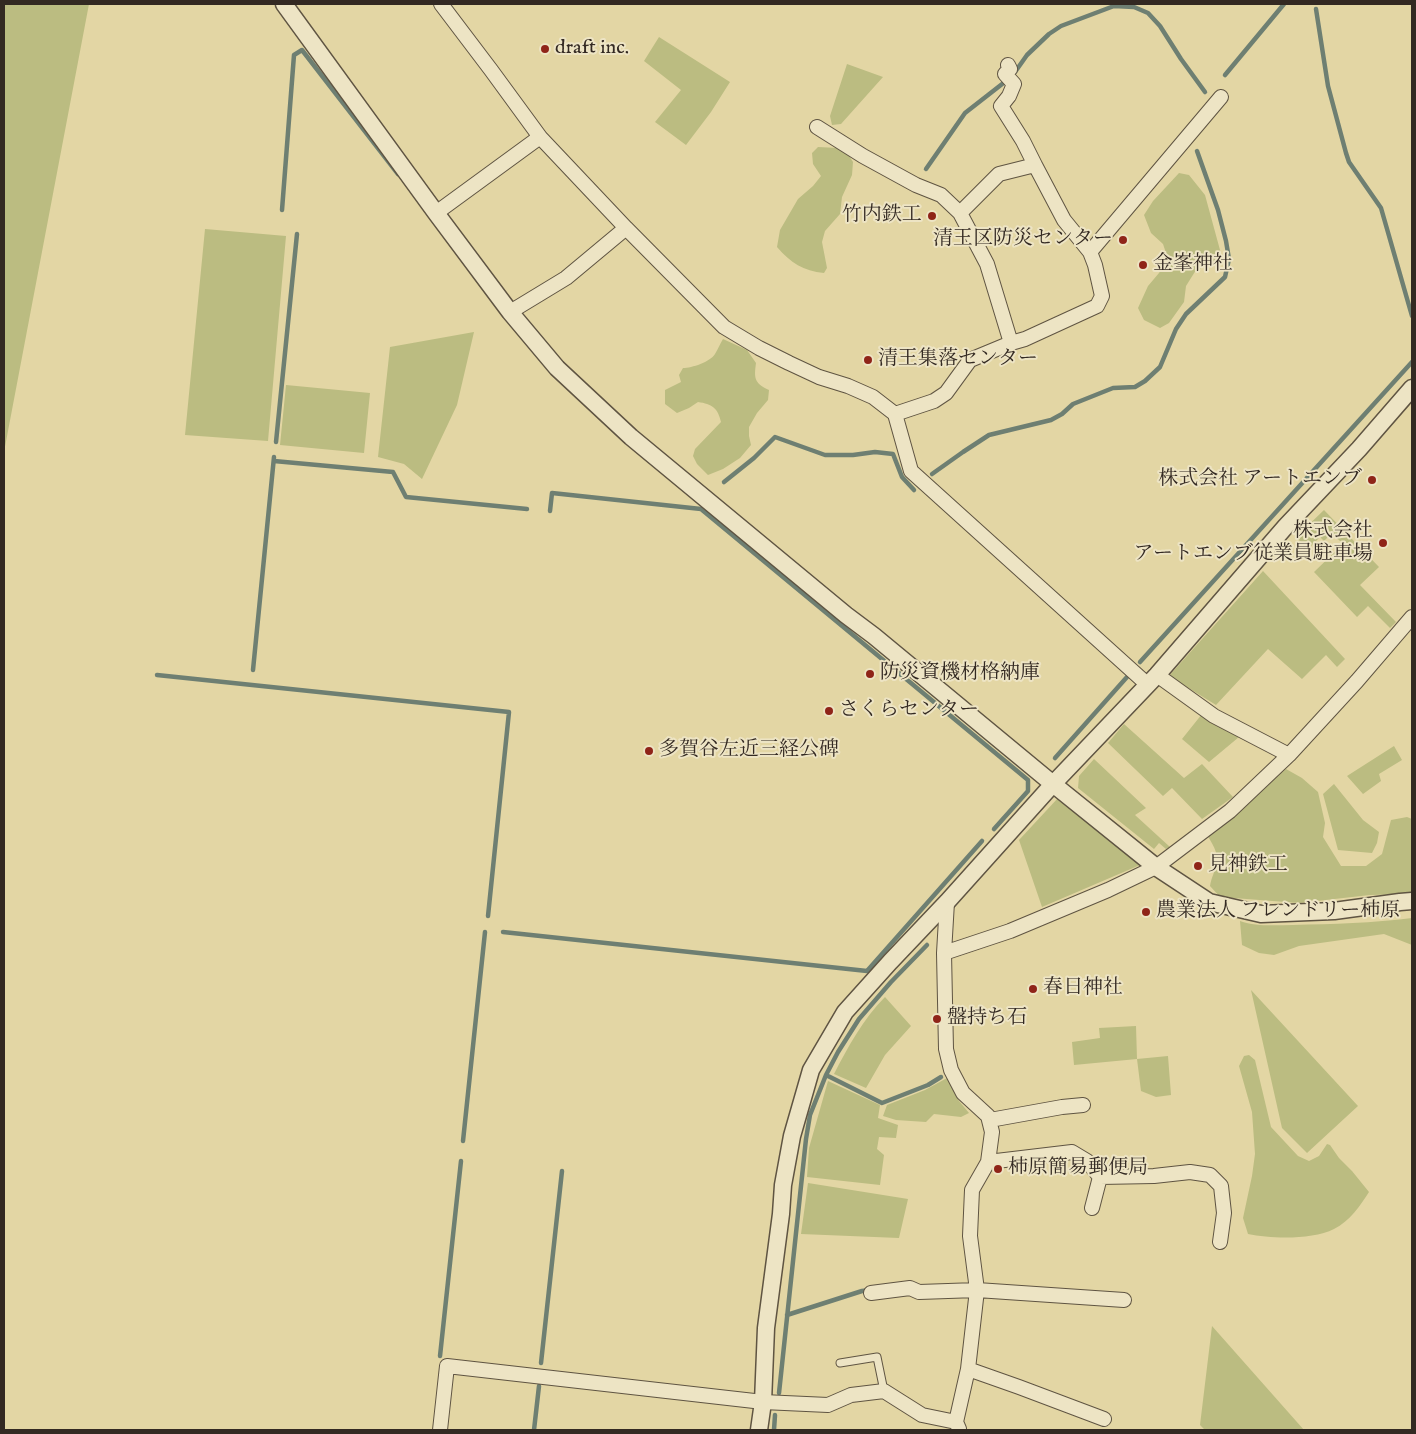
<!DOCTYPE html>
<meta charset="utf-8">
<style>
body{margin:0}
#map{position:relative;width:1416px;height:1434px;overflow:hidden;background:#e3d6a4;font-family:"IM FELL English",serif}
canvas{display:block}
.frame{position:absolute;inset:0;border:5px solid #332922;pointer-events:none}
</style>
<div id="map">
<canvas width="1416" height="1434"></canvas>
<div class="frame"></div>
</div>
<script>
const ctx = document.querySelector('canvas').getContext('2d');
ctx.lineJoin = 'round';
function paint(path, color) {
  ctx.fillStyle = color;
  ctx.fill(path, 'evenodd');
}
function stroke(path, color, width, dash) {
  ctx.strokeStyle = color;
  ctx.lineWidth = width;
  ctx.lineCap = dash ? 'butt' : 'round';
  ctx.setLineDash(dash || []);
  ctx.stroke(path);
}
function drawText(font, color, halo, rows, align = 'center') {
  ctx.font = font + ' "IM FELL English","Noto Serif JP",serif';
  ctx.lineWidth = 4;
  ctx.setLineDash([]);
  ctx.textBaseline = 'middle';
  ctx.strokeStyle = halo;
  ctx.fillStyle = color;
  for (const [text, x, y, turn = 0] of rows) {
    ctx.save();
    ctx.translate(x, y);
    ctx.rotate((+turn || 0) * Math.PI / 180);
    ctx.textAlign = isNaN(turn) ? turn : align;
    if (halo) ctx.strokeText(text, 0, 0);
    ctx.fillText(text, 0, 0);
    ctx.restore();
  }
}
paint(new Path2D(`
 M 4,4 L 89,4 L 4,452 Z
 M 659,37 L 730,82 L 711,112 L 686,145 L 655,122 L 681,90 L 644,61 Z
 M 847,64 L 883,77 L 841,124 L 832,125 L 830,116 Z
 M 818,147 L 838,148 L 848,154 L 853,162 L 852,175 L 842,197 L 840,214 L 825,231 L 822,242 L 827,268 L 824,273 C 803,271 791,263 777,247 L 780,230 L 798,199 L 813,186 L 821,176 L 813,164 L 812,153 Z
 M 1179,173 L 1189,175 L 1205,195 L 1220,250 L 1215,263 L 1196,270 L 1186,286 L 1184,302 L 1169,323 L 1160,328 L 1144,320 L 1138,308 L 1148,286 L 1159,273 L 1168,259 L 1163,244 L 1151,233 L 1144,215 L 1153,201 Z
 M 205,229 L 286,236 L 268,441 L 185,435 Z
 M 474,332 L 457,405 L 422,479 L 404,464 L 378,457 L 390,347 Z
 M 723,339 L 747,350 L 756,363 C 754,378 754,383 769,390 L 768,400 L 757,413 L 749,427 L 749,436 L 751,445 L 740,458 L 723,469 L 708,475 L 697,464 L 693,456 L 695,449 L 721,422 C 718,408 712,404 698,402 L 689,408 L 677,413 L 665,404 L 665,390 L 681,382 L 679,375 L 683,368 C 692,368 710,362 715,354 C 718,349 720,344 723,339 Z
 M 286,385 L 370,393 L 364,453 L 280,445 Z
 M 1324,510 L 1379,567 L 1360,585 L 1396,622 L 1390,628 L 1368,606 L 1357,617 L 1314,572 L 1343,544 L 1332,533 L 1324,541 L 1320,537 L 1308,549 L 1296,537 Z
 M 1263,571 L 1345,659 L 1337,667 L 1326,655 L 1302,679 L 1268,649 L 1216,705 L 1169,676 Z
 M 1202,714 L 1239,737 L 1209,762 L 1182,739 Z
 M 1124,724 L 1184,778 L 1202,764 L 1233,797 L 1202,819 L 1172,788 L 1163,796 L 1108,743 Z
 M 1394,746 L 1402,760 L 1379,774 L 1381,781 L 1363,794 L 1347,776 Z
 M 1094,759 L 1146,808 L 1135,815 L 1170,847 L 1166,849 L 1159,843 L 1154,849 L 1078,788 L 1079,776 Z
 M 1286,769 L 1302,778 L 1318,792 L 1325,823 L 1323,837 L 1341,866 L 1366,866 L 1382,854 L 1391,820 L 1407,817 L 1412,819 L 1412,894 L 1370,895 L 1299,903 L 1220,897 L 1210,886 C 1211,878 1216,869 1217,862 C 1218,852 1212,843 1207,835 Z
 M 1334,784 L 1363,820 L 1379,832 L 1377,843 L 1372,853 L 1338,850 L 1323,794 Z
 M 1058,798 L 1140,865 L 1042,907 L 1019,840 Z
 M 1412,918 L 1412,945 L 1384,934 L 1299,946 L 1274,955 L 1259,953 L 1242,945 L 1240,921 C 1257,927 1276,925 1293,925 C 1333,924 1373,923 1412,918 Z
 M 1251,990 L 1358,1106 L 1307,1153 L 1282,1128 Z
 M 885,997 L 911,1026 L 885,1055 L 866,1088 L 834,1074 C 848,1047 863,1019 885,997 Z
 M 1136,1026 L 1137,1059 L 1168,1056 L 1171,1095 L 1156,1097 L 1141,1091 L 1137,1059 L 1074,1065 L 1072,1042 L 1100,1038 L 1099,1028 Z
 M 1249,1055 L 1255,1060 L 1271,1127 L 1298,1156 L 1309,1161 L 1319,1156 L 1327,1144 L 1330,1145 L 1339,1158 L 1352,1171 L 1369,1192 C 1360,1206 1350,1221 1334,1229 C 1312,1240 1272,1239 1248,1234 L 1243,1218 L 1252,1176 L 1255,1154 L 1252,1112 L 1239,1066 L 1244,1056 Z
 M 947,1078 L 959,1101 L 969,1113 L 961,1117 L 934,1114 L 926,1122 L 896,1120 L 883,1116 L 887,1105 L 925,1090 Z
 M 828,1081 L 880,1105 L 878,1118 L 898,1125 L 896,1138 L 879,1137 L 877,1149 L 884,1155 L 880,1185 L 807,1177 L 809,1148 Z
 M 808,1183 L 908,1199 L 899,1238 L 801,1234 Z
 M 1212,1326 L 1304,1430 L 1205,1430 L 1200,1425 Z`), '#bbbc81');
stroke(new Path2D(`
 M 1316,9 L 1328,86 L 1346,153 L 1349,162 L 1381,208 L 1412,316
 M 1015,72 L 1027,55 L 1049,34 L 1061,26 L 1114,6 L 1134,7 L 1148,13 L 1160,26 L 1181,59 L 1205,92
 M 1225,75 L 1284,4
 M 926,169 L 965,113 L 1006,81
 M 282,210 L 294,55 L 302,50 L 398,174
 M 276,442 L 297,234
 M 274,461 L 393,472 L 406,497 L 527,509
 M 932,474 L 963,452 L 989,435 L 1051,420 L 1062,414 L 1073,404 L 1113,388 L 1135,387 L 1145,381 L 1160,367 L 1176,329 L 1186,314 L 1225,277 L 1229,259 L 1226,241 L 1218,210 L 1197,151
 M 724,482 L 754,458 L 775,437 L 825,455 L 853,455 L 875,452 L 893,454 L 902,477 L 914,490
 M 550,511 L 552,493 L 701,509 L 1028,780 L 1028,791 L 994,829
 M 1140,662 L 1412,362
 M 253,670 L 274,457
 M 157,675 L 509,712 L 488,916
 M 1055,758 L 1127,677
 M 503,932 L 867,971 L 982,841
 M 826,1075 L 882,1103 L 928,1085 L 941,1077
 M 463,1141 L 485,932
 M 787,1315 L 862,1291 L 870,1290
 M 440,1356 L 461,1161
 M 541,1363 L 562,1171
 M 779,1393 L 806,1139 L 810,1115 L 826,1075 L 838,1052 L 859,1019 L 891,982 L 927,945
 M 534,1430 L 539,1386
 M 774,1430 L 775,1415`), '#6e7f72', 4.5);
const service = new Path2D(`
 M 840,1363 L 877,1357 L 884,1391`);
const minor = new Path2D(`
 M 441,4 L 491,70 L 540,137 L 626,228 L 724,327 L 759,348 L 789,363 L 819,377 L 848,386 L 873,397 L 895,414 L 911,471 L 1148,685
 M 1008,65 L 1010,69 L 1005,74 L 1014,84 L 1009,96 L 1001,106 L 1023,141 L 1035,165
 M 817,127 L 863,156 L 916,185 L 941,195 L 960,213 L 987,264 L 1011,343
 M 436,213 L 540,137
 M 960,213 L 999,174 L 1035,165 L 1064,220 L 1090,252
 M 510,312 L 566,278 L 626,228
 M 895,414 L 934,401 L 946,393 L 970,360 L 1011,343 L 1025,339 L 1097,306 L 1102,296 L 1095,265 L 1090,252 L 1221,97
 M 1157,675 L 1214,716 L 1289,755
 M 947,902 L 944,953 L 946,1049 L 951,1070 L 963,1093 L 988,1116 L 992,1132 L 988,1162 L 972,1190 L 970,1236 L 977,1290 L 968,1369 L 956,1422 L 959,1429
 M 944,953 L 1010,931 L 1108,890 L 1156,867 L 1230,811 L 1289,755 L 1357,681 L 1412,617
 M 990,1120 L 1062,1107 L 1083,1105
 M 988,1162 L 1072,1152 L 1087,1161 L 1100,1177 L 1092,1208
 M 1100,1177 L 1154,1176 L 1190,1172 L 1210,1175 L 1221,1186 L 1224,1213 L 1220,1242
 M 871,1293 L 910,1288 L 919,1292 L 977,1290 L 1124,1300
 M 968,1369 L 1019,1387 L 1104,1419
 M 440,1430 L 447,1366 L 763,1402 L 828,1405 L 851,1395 L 884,1391 L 922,1415 L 956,1422`);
const tertiary = new Path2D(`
 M 284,4 L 436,213 L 510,312 L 557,368 L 631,437 L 846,615 L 874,636 L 1053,784 L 1156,867 L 1209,902 L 1261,914 L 1334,911 L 1400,902 L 1412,901
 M 759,1430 L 763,1402 L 766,1328 L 781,1214 L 783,1185 L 792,1136 L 811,1070 L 845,1012 L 890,962 L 947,902 L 1053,784 L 1157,675 L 1286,526 L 1359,449 L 1412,388`);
stroke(service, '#5f5442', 9);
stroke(minor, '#5f5442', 16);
stroke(tertiary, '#5f5442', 19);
stroke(service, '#ede4c4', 7);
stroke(minor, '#ede4c4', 14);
stroke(tertiary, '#ede4c4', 16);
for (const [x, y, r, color] of [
 [545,49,5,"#8f2418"],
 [932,216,5,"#8f2418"],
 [1123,240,5,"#8f2418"],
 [1143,265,5,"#8f2418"],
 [868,360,5,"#8f2418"],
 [1372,480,5,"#8f2418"],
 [1383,543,5,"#8f2418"],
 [870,674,5,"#8f2418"],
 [829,711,5,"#8f2418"],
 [649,751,5,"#8f2418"],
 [1198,866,5,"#8f2418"],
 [1146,912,5,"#8f2418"],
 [1033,989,5,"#8f2418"],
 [937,1019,5,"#8f2418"],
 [998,1169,5,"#8f2418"]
]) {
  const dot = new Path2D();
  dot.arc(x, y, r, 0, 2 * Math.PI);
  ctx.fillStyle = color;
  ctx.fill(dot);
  stroke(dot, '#ede4c4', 2);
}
drawText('20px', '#332922', '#ede4c4', [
 ["draft inc.",555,49],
 ["竹内鉄工",922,216,"right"],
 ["清王区防災センター",1113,240,"right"],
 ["金峯神社",1153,265],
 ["清王集落センター",878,360],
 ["株式会社 アートエンブ",1362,480,"right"],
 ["株式会社",1373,532,"right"],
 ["アートエンブ従業員駐車場",1373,555,"right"],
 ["防災資機材格納庫",880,674],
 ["さくらセンター",839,711],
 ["多賀谷左近三経公碑",659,751],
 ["見神鉄工",1208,866],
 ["農業法人 フレンドリー柿原",1156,912],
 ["春日神社",1043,989],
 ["盤持ち石",947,1019],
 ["柿原簡易郵便局",1008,1169]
], 'left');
</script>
